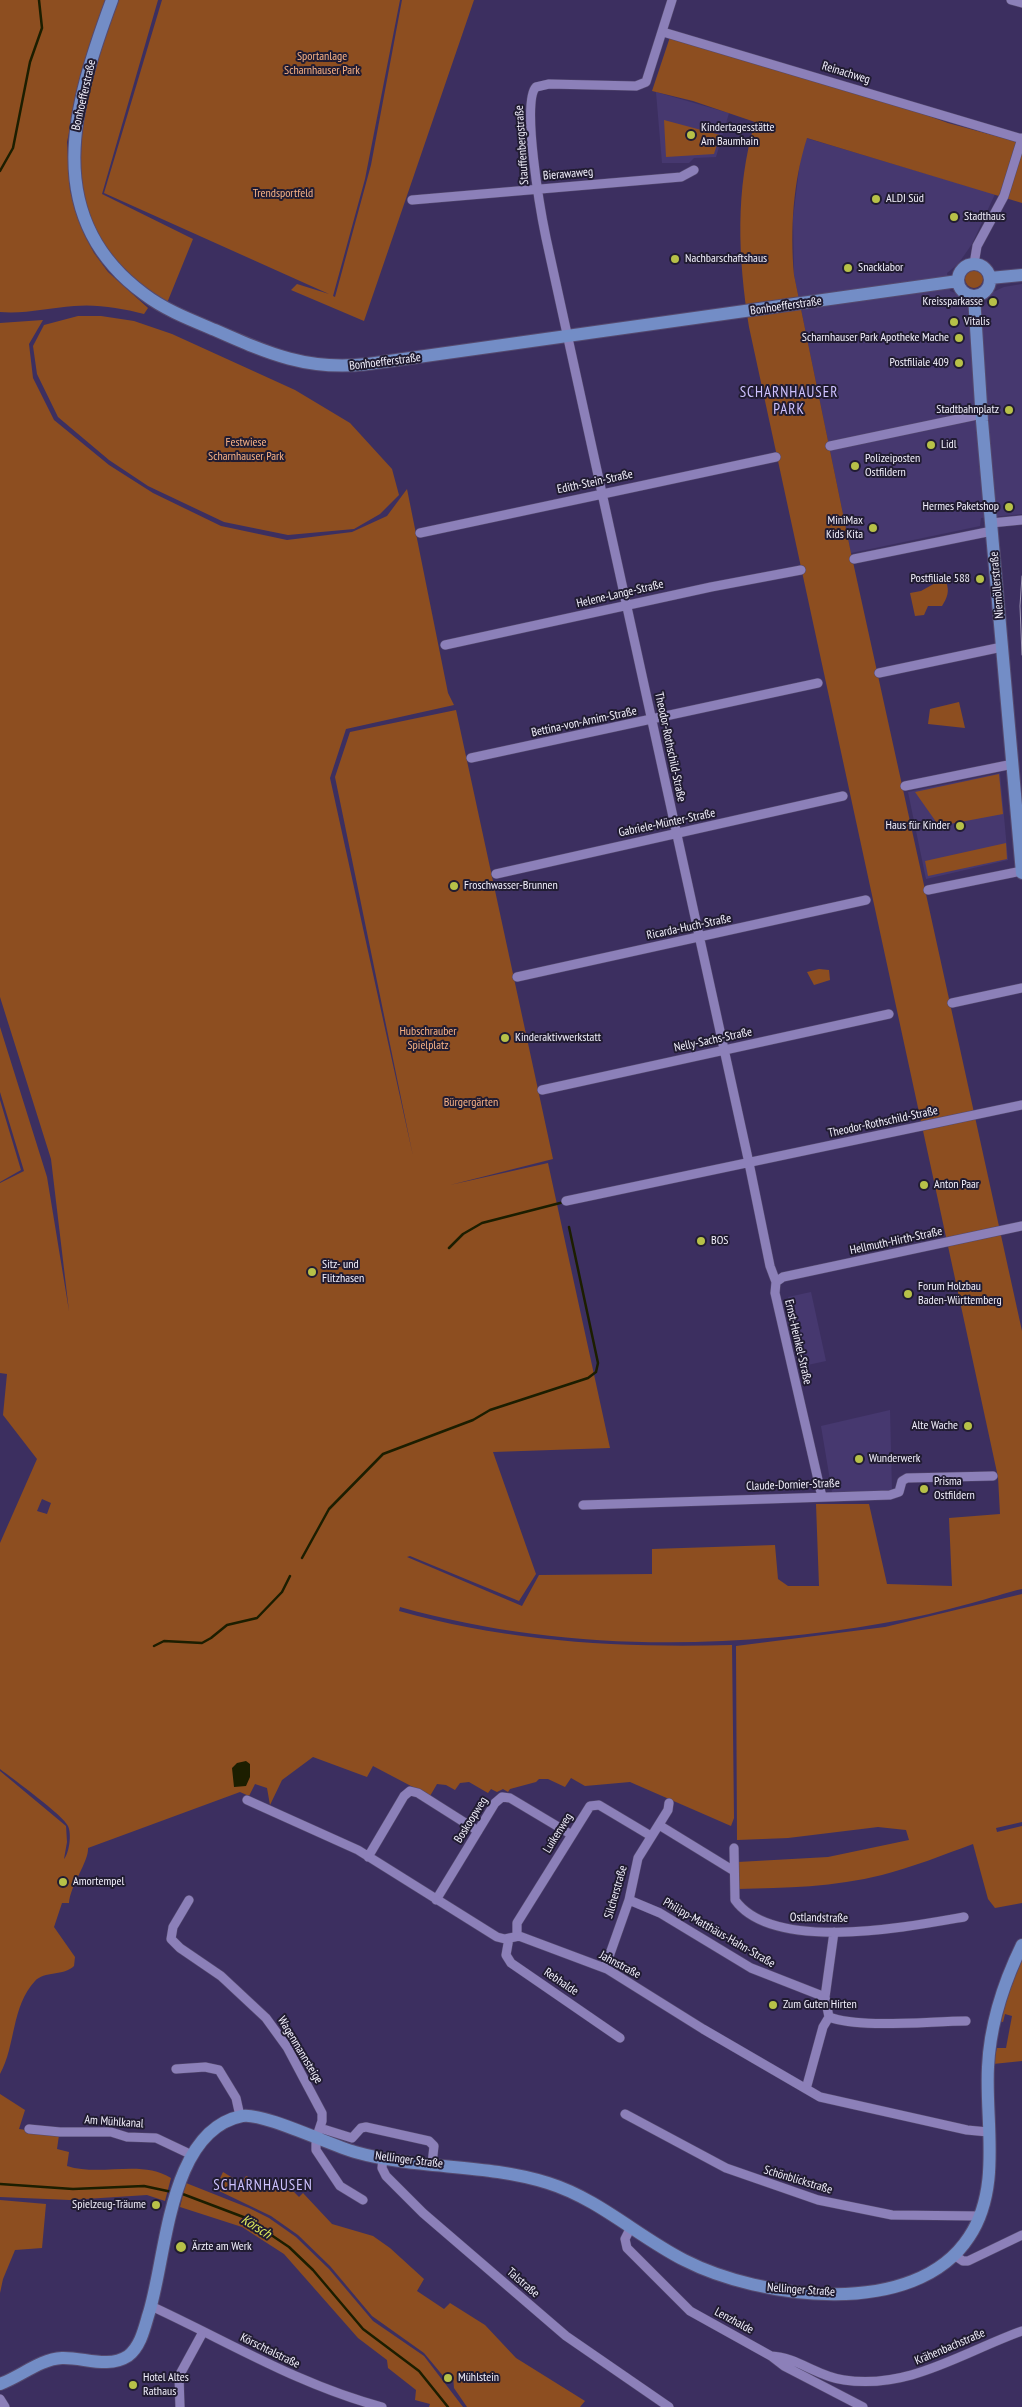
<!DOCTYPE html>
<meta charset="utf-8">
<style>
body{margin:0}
canvas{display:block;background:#3c2f60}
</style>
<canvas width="1022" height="2407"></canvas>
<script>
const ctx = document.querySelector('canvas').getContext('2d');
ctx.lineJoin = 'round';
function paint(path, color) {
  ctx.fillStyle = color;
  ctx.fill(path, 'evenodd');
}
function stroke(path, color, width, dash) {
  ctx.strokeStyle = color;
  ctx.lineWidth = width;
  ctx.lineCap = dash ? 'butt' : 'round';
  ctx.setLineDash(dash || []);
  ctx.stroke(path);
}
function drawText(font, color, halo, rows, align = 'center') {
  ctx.font = font + ' "PT Sans Narrow",sans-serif';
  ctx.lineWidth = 4;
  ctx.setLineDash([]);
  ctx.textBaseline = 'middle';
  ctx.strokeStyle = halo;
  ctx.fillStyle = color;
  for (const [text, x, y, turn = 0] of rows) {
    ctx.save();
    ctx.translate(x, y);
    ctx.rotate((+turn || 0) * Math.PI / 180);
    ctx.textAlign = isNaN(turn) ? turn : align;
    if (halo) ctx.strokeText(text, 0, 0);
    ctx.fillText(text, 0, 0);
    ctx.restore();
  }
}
paint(new Path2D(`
 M 656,92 L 729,113 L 716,157 L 694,158 L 689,163 L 662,163 Z
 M 806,138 L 995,194 L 972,244 L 958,264 L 947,273 L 950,291 L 958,294 L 965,306 L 985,305 L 991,293 L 1004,287 L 1022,284 L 1022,514 L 981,518 L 980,526 L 851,553 L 794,275 L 793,218 L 801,154 Z
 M 1000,773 L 1008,860 L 926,879 L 908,792 Z
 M 811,1292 L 826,1361 L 803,1366 L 788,1297 Z
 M 890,1410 L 892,1491 L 832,1492 L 821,1426 Z`), '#46386f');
paint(new Path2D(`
 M 0,0 L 106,0 L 77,95 L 67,142 L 70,191 L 85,236 L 94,253 L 108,272 L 148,308 L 144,314 C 121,308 97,304 74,306 C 49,308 25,314 0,312 Z
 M 117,0 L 158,0 L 102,194 L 193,239 L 167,303 C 152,293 133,282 121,269 C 66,207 76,131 99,58 C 104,38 110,19 117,0 Z
 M 162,0 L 400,0 L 365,179 L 333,296 L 335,297 L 371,165 L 402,0 L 474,0 L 364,321 L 291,290 L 297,284 L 329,294 L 104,193 Z
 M 670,37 L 879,98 L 948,123 L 1022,143 L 1022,203 L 807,138 C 793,182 790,229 794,275 L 851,553 L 1022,1331 L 1022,1589 C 1007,1592 988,1599 972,1603 C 943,1611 913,1618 884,1623 C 724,1651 556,1651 400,1607 L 399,1611 C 509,1642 619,1648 732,1645 L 734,1818 L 731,1826 L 630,1782 L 585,1786 L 571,1778 L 565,1787 L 548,1779 L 539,1779 L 536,1782 L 510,1789 L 508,1792 L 503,1789 L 497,1792 L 491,1789 L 488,1793 L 469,1782 L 460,1783 L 455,1790 L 446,1785 L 437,1784 L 430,1796 L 373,1766 L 367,1777 L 313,1757 L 282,1780 L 270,1805 L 267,1788 L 255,1784 L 249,1796 L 240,1792 L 88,1848 C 89,1861 70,1886 69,1903 L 62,1903 L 54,1927 L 75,1957 L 74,1966 C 64,1976 44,1971 35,1981 C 11,2007 16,2045 0,2074 L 0,1771 L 66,1826 L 67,1842 L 64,1859 C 69,1854 72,1834 68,1826 C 63,1815 13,1779 0,1769 L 0,1543 L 37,1459 L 3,1415 L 7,1374 L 0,1373 L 0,1183 L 24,1171 L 0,1092 L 0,1027 L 47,1177 L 69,1311 L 51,1159 L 0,997 L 0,323 L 43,320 L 29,344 L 33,378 L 54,420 L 109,465 L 153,493 L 221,526 L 287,540 L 352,532 L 387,516 L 407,489 L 448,693 L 454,705 L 346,729 L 330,778 L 413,1156 L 335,777 L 350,732 L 456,710 L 553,1159 L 450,1185 L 548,1163 L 610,1448 L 493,1452 L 536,1574 L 519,1601 L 410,1556 L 407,1557 L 522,1606 L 539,1575 L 652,1574 L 652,1549 L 775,1545 L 778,1579 L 788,1586 L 819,1586 L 816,1504 L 869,1504 L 887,1584 L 952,1586 L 949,1518 L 1000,1514 L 998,1477 L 749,327 C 738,257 735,190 755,122 L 693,101 L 652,91 ZM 42,1499 L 51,1503 L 47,1514 L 37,1511 Z
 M 664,120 L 720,135 L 714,154 L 666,157 Z
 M965 279a9 9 0 1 1 18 0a9 9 0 1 1-18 0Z
 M 78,316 L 101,316 L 134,321 L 172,334 L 295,390 L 350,423 L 392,469 L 399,495 L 380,514 L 354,529 L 288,535 L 224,522 L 148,486 L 109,460 L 58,417 L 37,374 L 33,346 L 44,325 Z
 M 939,581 L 946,582 C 950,591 947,598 942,606 L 928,606 L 924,615 L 915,616 L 910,593 L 921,591 Z
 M 959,702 L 965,728 L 928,724 L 930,709 Z
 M 999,774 L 1003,814 L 939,826 L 915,792 Z
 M 1006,843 L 1007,859 L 928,876 L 925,861 Z
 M 819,969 L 829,970 L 830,980 L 814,985 L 807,972 Z
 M 0,1100 L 21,1170 L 0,1182 Z
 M 1022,1594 L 1022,1822 L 996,1828 L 997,1832 L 1022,1826 L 1022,1903 L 995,1908 L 988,1899 L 973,1844 C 943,1855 913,1867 882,1875 C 835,1887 785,1888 737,1889 L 738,1862 L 828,1857 L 909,1840 L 906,1830 L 878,1827 L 788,1838 L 737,1840 L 736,1646 L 885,1627 Z
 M 1022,1956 L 1022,2061 L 993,2064 L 997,2048 L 1006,2048 L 1012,2016 L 1005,2014 L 1003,2022 L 999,2021 Z
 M 0,2094 L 25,2110 L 19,2129 L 59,2135 L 57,2149 L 69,2152 L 67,2166 C 101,2177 141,2159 171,2178 L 165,2201 L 147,2195 L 70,2200 L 0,2197 Z
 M 223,2172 L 241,2183 L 246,2176 L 270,2186 L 273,2181 L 278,2184 L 283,2181 L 299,2197 L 303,2193 L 332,2224 L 373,2236 L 390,2248 L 424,2279 L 417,2291 L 444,2309 L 450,2303 L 485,2325 L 516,2358 L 585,2401 L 580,2407 L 467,2407 L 454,2388 L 453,2376 L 449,2374 L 444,2377 L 424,2353 L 372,2316 L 330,2266 L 298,2235 L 271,2216 L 215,2189 Z
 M 186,2183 L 249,2208 L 269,2218 L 296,2237 L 329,2269 L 373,2321 L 424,2356 L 463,2407 L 429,2407 L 430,2404 L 415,2400 L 416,2390 L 388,2368 L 387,2360 L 358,2338 L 284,2254 L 242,2227 L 180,2207 Z
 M 0,2200 L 46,2204 L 42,2248 L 15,2250 L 3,2279 L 0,2293 Z`), '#8d4e20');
paint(new Path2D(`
 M448.5 886a5.5 5.5 0 1 1 11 0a5.5 5.5 0 1 1-11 0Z
 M 246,1761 L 250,1764 L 250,1777 L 246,1786 L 234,1787 L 232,1768 L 237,1763 Z`), '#1c1e00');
stroke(new Path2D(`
 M 0,171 L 13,148 L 30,62 L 42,28 L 39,0
 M 449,1248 L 463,1234 L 482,1223 L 564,1202
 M 302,1558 L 329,1509 L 383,1454 L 473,1420 L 490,1410 L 588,1378 L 596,1372 L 598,1363 L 569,1227
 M 154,1646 L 164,1641 L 202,1643 L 211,1638 L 227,1625 L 257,1618 L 282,1592 L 290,1576
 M 0,2184 L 73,2189 L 144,2186 L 172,2192
 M 180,2193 L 246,2218 L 289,2247 L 313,2270 L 363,2329 L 419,2371 L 448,2407`), '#1c1e00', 2.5);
const street = new Path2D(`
 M 672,0 L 646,82 L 636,86 L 549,84 L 536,87 C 521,101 541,214 546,238 L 749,1163 L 770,1266 L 776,1282 L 775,1293 L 822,1497
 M 1011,0 L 1022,3
 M 663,32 L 1022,139
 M 412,200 L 681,177 L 694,170
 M 974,264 L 977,246 L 1004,196 L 1022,138
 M 830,446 L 982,414
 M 991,523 L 1022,520
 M 420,533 L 776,457
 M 854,559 L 992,531
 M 445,645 L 711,587 L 801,570
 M 879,673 L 1002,647
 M 471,758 L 818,683
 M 905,786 L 1013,764
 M 496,874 L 843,796
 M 928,890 L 1022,871
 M 517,977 L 866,900
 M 952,1003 L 1022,988
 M 542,1090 L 889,1014
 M 566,1201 L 1022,1105
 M 776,1282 L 783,1277 L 1022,1226
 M 583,1505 L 890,1495 L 899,1492 L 902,1481 L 907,1478 L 993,1476
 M 247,1800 L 358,1850 L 497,1937 L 505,1939 L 519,1936 L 607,1969 L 703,2029 L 820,2097 L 967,2130 L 988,2132
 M 659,1825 L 734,1871
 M 734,1848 L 735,1900 C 773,1953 907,1927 964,1917
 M 368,1857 L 404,1796 L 410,1791 L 418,1793 L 478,1831
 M 189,1900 L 173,1927 L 171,1939 L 180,1948 L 221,1976 L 266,2018 L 287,2047 L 322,2113 L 322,2121 L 316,2139 L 316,2150 L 340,2186 L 363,2200
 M 436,1900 L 495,1803 L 502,1797 L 510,1798 L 572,1835
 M 629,1900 L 660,1913 L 751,1968 L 825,1997
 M 517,1936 L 517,1923 L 590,1806 L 599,1805 L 651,1836
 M 509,1938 L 506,1955 L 511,1963 L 620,2038
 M 605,1968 L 629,1900 L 638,1858 L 668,1810 L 669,1803
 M 829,2017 C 861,2029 929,2021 966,2021
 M 176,2069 L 205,2067 L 219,2070 L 236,2098 L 240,2116
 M 806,2089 L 823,2027 L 829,2017 L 825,1997 L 834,1932
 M 625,2114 L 726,2168 L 818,2200 L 892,2215 L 979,2216
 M 320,2128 L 352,2138 L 361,2128 L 366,2127 L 429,2141 L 434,2146 L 432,2164
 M 29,2129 L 60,2132 L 111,2132 L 127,2137 L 156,2138 L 192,2155
 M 383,2158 L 382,2168 L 386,2176 L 423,2213 L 566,2336 L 669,2407
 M 631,2227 L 625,2239 L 627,2248 L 690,2311 L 771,2356 L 784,2366 L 863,2407
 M 954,2255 L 963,2261 L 968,2261 L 1022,2235
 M 151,2306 C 229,2342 299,2385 382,2407
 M 771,2356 C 797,2357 818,2377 844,2380 C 909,2390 963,2352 1022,2331
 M 0,2399 L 5,2407
 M 180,2407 L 179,2376 L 203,2332`);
const secondary = new Path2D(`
 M 112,0 C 74,103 39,217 144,294 C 165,310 191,320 215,330 C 269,354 308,371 368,364 L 958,281
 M958 280a16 16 0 1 1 32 0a16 16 0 1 1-32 0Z
 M 990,278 L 1022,275
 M 974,296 L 982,421 L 1022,873
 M 0,2384 C 20,2377 40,2359 62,2358 C 83,2357 108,2369 128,2356 C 140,2347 144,2330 148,2316 C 167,2259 167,2131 242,2116 C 262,2112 330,2145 355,2152 C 418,2170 485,2163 548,2183 C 599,2199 637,2236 684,2260 C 760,2299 915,2320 969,2237 C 1002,2188 985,2122 988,2067 C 990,2024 1003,1984 1022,1945`);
stroke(street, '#554a6f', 10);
stroke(secondary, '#554a6f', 14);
stroke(street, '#8c80b9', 9);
stroke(secondary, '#738dc6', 12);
stroke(new Path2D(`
 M 1022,576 L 1020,606 L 1022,655`), '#9c95b2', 1);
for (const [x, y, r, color] of [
 [691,135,5,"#b7c148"],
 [876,199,5,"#b7c148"],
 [954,217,5,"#b7c148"],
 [675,259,5,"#b7c148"],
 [848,268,5,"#b7c148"],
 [993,302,5,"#b7c148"],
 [954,322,5,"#b7c148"],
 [959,338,5,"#b7c148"],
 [959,363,5,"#b7c148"],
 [1009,410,5,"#b7c148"],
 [931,445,5,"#b7c148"],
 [855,466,5,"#b7c148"],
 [1009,507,5,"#b7c148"],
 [873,528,5,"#b7c148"],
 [980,579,5,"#b7c148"],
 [960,826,5,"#b7c148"],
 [454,886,5,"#b7c148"],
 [505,1038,5,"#b7c148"],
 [924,1185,5,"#b7c148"],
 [701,1241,5,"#b7c148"],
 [312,1272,5,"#b7c148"],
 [908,1294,5,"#b7c148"],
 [968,1426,5,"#b7c148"],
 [859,1459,5,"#b7c148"],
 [924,1489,5,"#b7c148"],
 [63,1882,5,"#b7c148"],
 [773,2005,5,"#b7c148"],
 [156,2205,5,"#b7c148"],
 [181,2247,6,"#b7c148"],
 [448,2378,5,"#b7c148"],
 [133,2385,5,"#b7c148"]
]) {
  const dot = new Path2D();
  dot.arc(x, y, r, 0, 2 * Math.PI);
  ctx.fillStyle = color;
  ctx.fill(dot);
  stroke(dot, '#211c32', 2);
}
drawText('12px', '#f6b185', '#211c32', [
 ["Sportanlage",322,57],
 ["Scharnhauser Park",322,71],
 ["Trendsportfeld",283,194],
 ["Festwiese",246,443],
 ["Scharnhauser Park",246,457],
 ["Hubschrauber",428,1032],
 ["Spielplatz",428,1046],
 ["Bürgergärten",471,1103]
]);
drawText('12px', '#f2f0fc', '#211c32', [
 ["Reinachweg",846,73,17],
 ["Bonhoefferstraße",84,95,-77],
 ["Stauffenbergstraße",522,145,-94],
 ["Bierawaweg",568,174,-5],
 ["Bonhoefferstraße",786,306,-8],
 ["Bonhoefferstraße",385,362,-7],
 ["Edith-Stein-Straße",595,482,-12],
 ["Niemöllerstraße",997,585,-95],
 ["Helene-Lange-Straße",620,594,-13],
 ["Bettina-von-Arnim-Straße",584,722,-12],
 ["Theodor-Rothschild-Straße",670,747,78],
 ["Gabriele-Münter-Straße",667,823,-12],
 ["Ricarda-Huch-Straße",689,927,-12],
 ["Nelly-Sachs-Straße",713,1040,-12],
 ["Theodor-Rothschild-Straße",883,1122,-12],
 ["Hellmuth-Hirth-Straße",896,1241,-12],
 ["Ernst-Heinkel-Straße",798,1342,77],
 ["Claude-Dornier-Straße",793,1485,-2],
 ["Boskoopweg",471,1820,-58],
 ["Luikenweg",558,1833,-58],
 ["Silcherstraße",616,1892,-74],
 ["Ostlandstraße",819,1918,1],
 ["Philipp-Matthäus-Hahn-Straße",719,1933,30],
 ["Jahnstraße",620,1965,28],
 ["Rebhalde",561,1982,34],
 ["Wagenmannsteige",300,2050,59],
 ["Am Mühlkanal",114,2122,4],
 ["Nellinger Straße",409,2160,7],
 ["Schönblickstraße",798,2180,17],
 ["Talstraße",523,2283,41],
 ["Nellinger Straße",801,2290,4],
 ["Lenzhalde",734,2321,28],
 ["Krähenbachstraße",950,2347,-23],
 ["Körschtalstraße",270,2351,26]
]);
drawText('12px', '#f2f0fc', '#211c32', [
 ["Kindertagesstätte",701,128],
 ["Am Baumhain",701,142],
 ["ALDI Süd",886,199],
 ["Stadthaus",964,217],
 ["Nachbarschaftshaus",685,259],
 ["Snacklabor",858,268],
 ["Kreissparkasse",983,302,"right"],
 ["Vitalis",964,322],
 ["Scharnhauser Park Apotheke Mache",949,338,"right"],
 ["Postfiliale 409",949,363,"right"],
 ["Stadtbahnplatz",999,410,"right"],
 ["Lidl",941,445],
 ["Polizeiposten",865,459],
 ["Ostfildern",865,473],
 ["Hermes Paketshop",999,507,"right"],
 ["MiniMax",863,521,"right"],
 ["Kids Kita",863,535,"right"],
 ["Postfiliale 588",970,579,"right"],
 ["Haus für Kinder",950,826,"right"],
 ["Froschwasser-Brunnen",464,886],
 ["Kinderaktivwerkstatt",515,1038],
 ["Anton Paar",934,1185],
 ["BOS",711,1241],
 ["Sitz- und",322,1265],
 ["Flitzhasen",322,1279],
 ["Forum Holzbau",918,1287],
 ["Baden-Württemberg",918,1301],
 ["Alte Wache",958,1426,"right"],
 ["Wunderwerk",869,1459],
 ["Prisma",934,1482],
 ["Ostfildern",934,1496],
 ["Amortempel",73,1882],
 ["Zum Guten Hirten",783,2005],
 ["Spielzeug-Träume",146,2205,"right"],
 ["Ärzte am Werk",192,2247],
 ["Hotel Altes",143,2378],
 ["Rathaus",143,2392],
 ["Mühlstein",458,2378]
], 'left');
drawText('italic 14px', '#dfeb5a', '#211c32', [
 ["Körsch",256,2227,32]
]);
ctx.letterSpacing = '1px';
drawText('15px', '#cec2ff', '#211c32', [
 ["SCHARNHAUSER",789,393],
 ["PARK",789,410],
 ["SCHARNHAUSEN",263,2186]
]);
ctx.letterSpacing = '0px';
</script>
